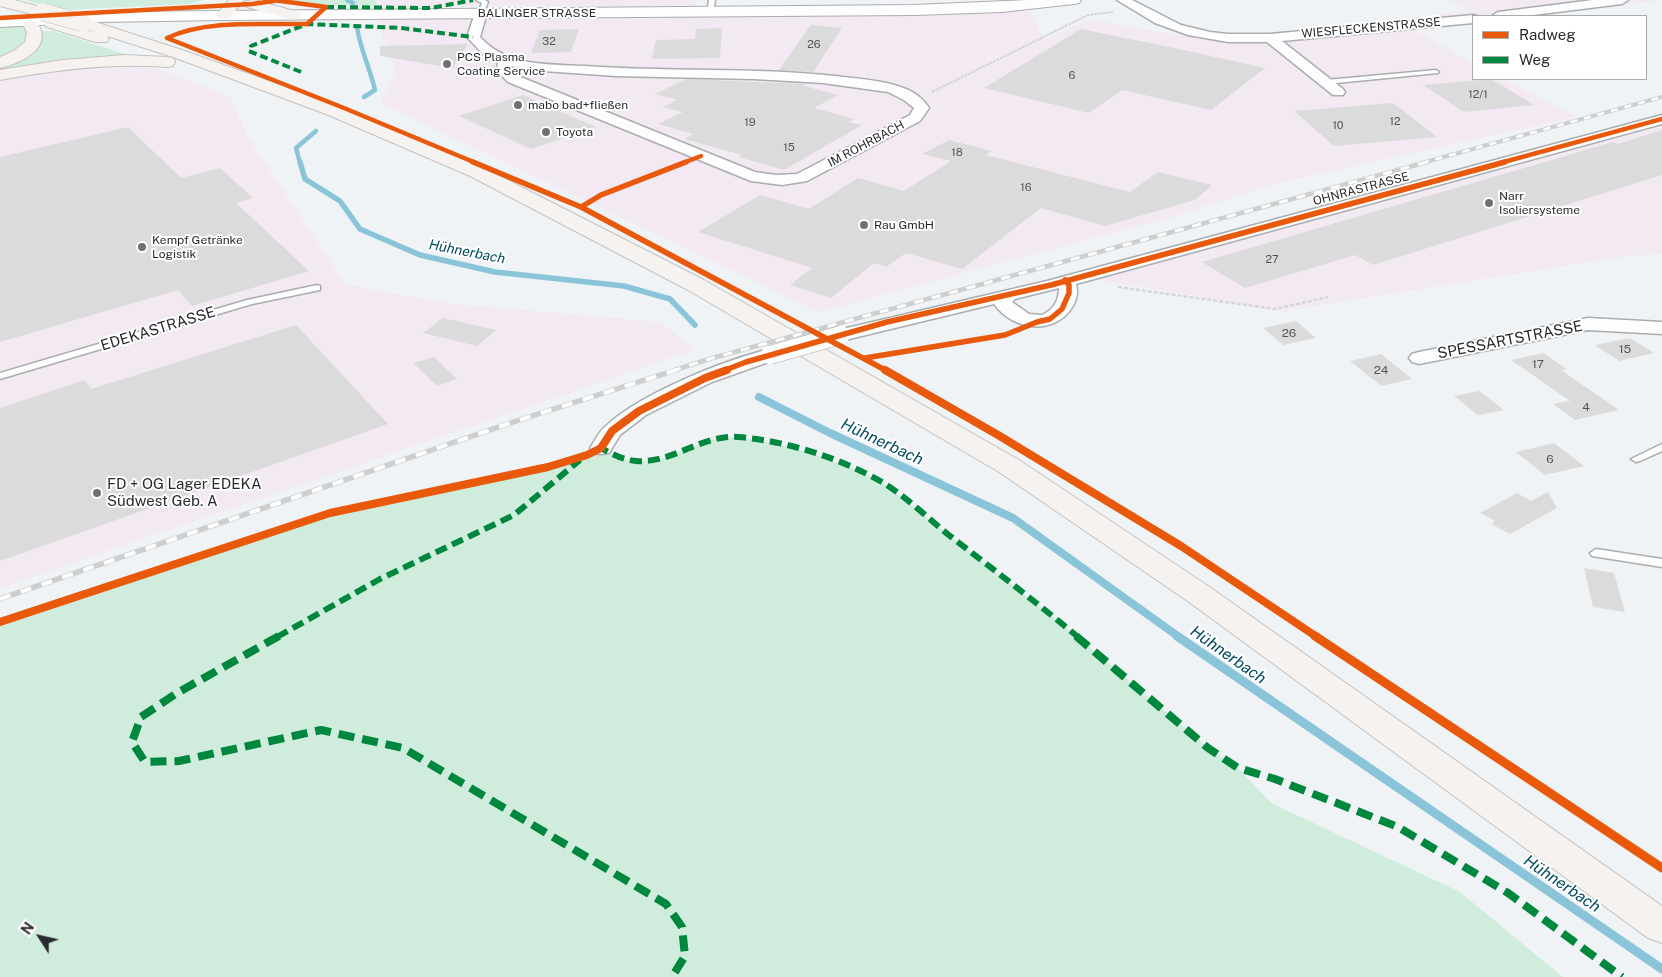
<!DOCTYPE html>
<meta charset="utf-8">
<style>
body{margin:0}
#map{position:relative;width:1662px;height:977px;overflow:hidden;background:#f0f3f5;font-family:"Public Sans",sans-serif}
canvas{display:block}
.legend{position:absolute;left:1472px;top:15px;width:175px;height:65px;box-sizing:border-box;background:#fff;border:1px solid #a9aaab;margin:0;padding:6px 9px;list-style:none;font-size:15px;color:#282a2c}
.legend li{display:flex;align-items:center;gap:10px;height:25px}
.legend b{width:25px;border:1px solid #a9aaab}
.north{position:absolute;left:15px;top:912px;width:50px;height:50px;-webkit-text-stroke:4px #fff;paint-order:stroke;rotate:305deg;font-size:14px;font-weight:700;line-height:20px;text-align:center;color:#282a2c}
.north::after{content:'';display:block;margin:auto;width:18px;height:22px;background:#282a2c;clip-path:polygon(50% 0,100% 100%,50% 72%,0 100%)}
</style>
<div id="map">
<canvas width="1662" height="977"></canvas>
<ul class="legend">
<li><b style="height:6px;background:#e8590c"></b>Radweg</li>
<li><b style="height:6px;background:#00873e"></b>Weg</li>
</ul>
<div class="north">N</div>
</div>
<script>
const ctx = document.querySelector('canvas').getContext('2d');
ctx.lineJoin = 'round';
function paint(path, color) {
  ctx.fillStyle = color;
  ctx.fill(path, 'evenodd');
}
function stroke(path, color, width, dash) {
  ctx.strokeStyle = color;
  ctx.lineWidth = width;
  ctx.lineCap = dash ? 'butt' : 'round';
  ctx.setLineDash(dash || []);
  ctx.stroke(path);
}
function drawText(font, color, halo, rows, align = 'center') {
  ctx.font = font + ' "Public Sans",sans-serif';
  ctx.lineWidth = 4;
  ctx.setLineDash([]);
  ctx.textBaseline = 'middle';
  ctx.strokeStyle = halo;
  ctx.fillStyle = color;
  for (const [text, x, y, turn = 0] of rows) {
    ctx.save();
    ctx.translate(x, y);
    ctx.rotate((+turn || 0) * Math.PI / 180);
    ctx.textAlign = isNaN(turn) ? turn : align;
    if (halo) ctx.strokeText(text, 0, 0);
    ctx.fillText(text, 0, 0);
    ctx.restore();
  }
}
paint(new Path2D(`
 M 373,0 L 694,0 L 696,6 L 379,6 Z
 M 1449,0 L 1662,0 L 1526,16 L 1473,16 L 1473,22 L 1413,29 L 1473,63 L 1473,79 L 1503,79 L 1576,117 L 1274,184 L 1176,216 L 819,312 L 380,103 L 396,73 L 376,17 L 895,15 L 1031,11 L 1044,40 L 1089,19 L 1176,35 L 1240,36 L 1471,11 Z
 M 133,63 L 153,67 L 230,97 L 248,137 L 345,284 L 445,303 L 661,322 L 694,350 L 0,588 L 0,79 L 13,75 Z
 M 1662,126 L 1662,254 L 1628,256 L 1283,311 L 1071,275 Z`), '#f3e9f3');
paint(new Path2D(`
 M 28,0 L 203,0 L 191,4 L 62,10 L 30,2 Z
 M 286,0 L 374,0 L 379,6 L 318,5 Z
 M 16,24 L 34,31 L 53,31 L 128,55 L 33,65 L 0,76 L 0,25 Z
 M 733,437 C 785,443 837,459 883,483 L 1067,628 L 1208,748 L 1238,768 L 1271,803 L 1460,892 L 1563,977 L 0,977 L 0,622 L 330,513 L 587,455 L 601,448 L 623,459 L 648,461 L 660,459 L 709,440 Z`), '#d0ecdd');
stroke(new Path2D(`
 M 347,0 L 353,3
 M 357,27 C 360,49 370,68 375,90 L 364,97
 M 300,163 L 296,148 L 316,131`), '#89c4d9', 4.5);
stroke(new Path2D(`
 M 300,162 L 305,179 L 340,201 L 360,229 L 420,255 L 495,272 L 624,286 L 670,299 L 695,325`), '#89c4d9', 5.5);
stroke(new Path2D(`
 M 759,397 L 830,433 L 1013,518 L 1179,637`), '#89c4d9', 8);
stroke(new Path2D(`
 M 1177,636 L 1662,969`), '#89c4d9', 9);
paint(new Path2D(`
 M 811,25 L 842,28 L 813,72 L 779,70 Z
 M 722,28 L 720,58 L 652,59 L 656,40 L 695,39 L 696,29 Z
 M 579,29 L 571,52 L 531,53 L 540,30 Z
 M 1081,29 L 1179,49 L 1265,68 L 1211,110 L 1122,90 L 1089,113 L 984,88 Z
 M 468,44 L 453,68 L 380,56 L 380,46 Z
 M 686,79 L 805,84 L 804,86 L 838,95 L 814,108 L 854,119 L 849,122 L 862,125 L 784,170 L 738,157 L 742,155 L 684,139 L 693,134 L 658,124 L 683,112 L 663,107 L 677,100 L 655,94 Z
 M 1491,79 L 1534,105 L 1464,112 L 1423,85 Z
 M 523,95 L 539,102 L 596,127 L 531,149 L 459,116 Z
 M 1393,103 L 1437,137 L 1334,146 L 1294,111 Z
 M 128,127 L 181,178 L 220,168 L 253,198 L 236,203 L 309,271 L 192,306 L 178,290 L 0,342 L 0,157 Z
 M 1662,130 L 1662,175 L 1373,265 L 1355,255 L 1245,288 L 1202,262 L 1613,142 L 1618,144 Z
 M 949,140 L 992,151 L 986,155 L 1130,192 L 1158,172 L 1212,185 L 1195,200 L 1105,226 L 1041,208 L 962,269 L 906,253 L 886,267 L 874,263 L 831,298 L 790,285 L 812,268 L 698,232 L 760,195 L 809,209 L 858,178 L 904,191 L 951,161 L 922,154 Z
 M 443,318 L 496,330 L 477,346 L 423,333 Z
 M 1296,321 L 1316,338 L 1283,345 L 1263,328 Z
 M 296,325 L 388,424 L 0,561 L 0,408 L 85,380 L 91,389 Z
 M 1630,338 L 1654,353 L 1619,361 L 1595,345 Z
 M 1543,353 L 1567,369 L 1561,370 L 1619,410 L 1575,420 L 1553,404 L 1570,401 L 1511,360 Z
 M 1381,354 L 1412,379 L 1381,386 L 1350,361 Z
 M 434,357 L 457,379 L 437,386 L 413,363 Z
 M 1479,391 L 1504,410 L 1478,415 L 1454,396 Z
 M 1554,443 L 1584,466 L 1545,475 L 1516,452 Z
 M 1548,492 L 1557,508 L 1510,534 L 1491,524 L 1495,521 L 1480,513 L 1517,493 L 1531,501 Z
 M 1584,568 L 1614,573 L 1625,612 L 1593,607 Z`), '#dbdbdc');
const service = new Path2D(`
 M 476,0 L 485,0 L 488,2 L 483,14 L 478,13 L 482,3 Z
 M 709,0 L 715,0 L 713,12 L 710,14 L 707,12 Z
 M 1436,70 L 1439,72 L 1438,73 L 1326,84 L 1323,82 L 1326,80 Z
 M 317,285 L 320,286 L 320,290 L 252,304 L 0,379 L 0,373 L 247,300 Z
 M 1662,444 L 1662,451 L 1640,461 L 1636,462 L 1631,459 Z
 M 1596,549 L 1662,559 L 1662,567 L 1592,556 L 1590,553 Z`);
const minor = new Path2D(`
 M 1117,0 L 1132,0 L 1181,25 L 1210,32 L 1228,34 L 1270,34 L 1473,15 L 1477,16 L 1473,16 L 1473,23 L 1282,41 L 1343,89 L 1345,92 L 1343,95 L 1333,95 L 1267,42 L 1228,42 L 1188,35 L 1155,23 Z
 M 1593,0 L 1628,0 L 1622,4 L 1525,16 L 1492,16 L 1498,12 Z
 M 481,9 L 487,13 L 480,37 C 507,67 548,64 585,66 C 669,72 753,67 835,76 C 859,79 884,80 906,89 C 916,93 923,99 929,108 L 920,121 L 807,181 L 782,185 L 751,181 L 508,82 L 497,71 L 498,63 L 483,54 L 467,37 L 475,13 ZM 511,66 L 543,71 L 616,76 L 754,79 L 823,83 L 888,92 L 904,100 L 914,108 L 910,115 L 797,174 L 776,175 L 755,172 L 518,76 L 511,70 Z
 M 1662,115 L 1662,124 L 1076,284 C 1078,292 1077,299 1073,306 C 1055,336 1013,331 994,304 L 841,341 L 834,339 L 831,335 L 834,331 L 1047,281 ZM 1059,288 C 1059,301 1053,310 1042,315 L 1029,314 L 1012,302 L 1015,299 Z
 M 1588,318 L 1662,322 L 1662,334 L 1588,330 L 1419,364 L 1412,362 L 1409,358 L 1412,354 L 1419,352 Z
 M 770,349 L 777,351 L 780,355 L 777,359 L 712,382 L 646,415 L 620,435 L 609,453 L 601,454 L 593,453 L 590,448 C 595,441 599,431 606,426 C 640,394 724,360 770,349 Z`);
const secondary = new Path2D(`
 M 1028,0 L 1081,0 L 1079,3 L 1074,4 L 1002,12 L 914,15 L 224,20 L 99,22 L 0,27 L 0,17 L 99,12 L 914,5 Z`);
const trunk = new Path2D(`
 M 0,0 L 14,0 L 48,9 L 51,12 L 48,15 L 43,17 L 0,6 Z
 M 229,0 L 244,0 L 229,18 L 219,18 L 216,15 Z
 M 254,0 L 298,12 L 301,15 L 298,18 L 293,20 L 247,7 L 244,4 L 247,1 Z
 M 83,18 L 185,51 L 338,106 L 402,132 L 484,168 L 704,280 L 1019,460 L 1211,588 L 1662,906 L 1662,943 L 1648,938 L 1189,602 L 999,472 L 688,290 L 470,176 L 326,114 L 173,57 L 107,36 L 109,39 L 107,42 L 95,42 L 47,27 L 44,24 L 47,21 L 52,19 L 100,34 L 78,26 L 75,23 L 78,20 Z
 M 31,20 L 37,22 C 54,48 22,63 0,68 L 0,57 L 15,50 L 25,42 L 27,32 L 23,25 L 25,22 Z
 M 124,55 L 167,57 L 173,58 L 175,62 L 173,66 L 167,67 C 110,63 56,70 0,80 L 0,70 L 63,60 Z`);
stroke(service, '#aaacae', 3);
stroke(minor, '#aaacae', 3);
stroke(secondary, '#aaacae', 2);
stroke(trunk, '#c5c1bf', 2);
stroke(new Path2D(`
 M 932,92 L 1088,15 L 1113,12`), '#d4d5d6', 2, [3, 1]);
stroke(new Path2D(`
 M 1118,287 L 1275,309 L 1328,297`), '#d4d5d6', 2.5, [4, 2]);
paint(service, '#fdfdfe');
paint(minor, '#fdfdfe');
paint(secondary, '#fdfdfe');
paint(trunk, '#f5f2ef');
const railFar2 = new Path2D(`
 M 1422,163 L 1662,97`);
const railFar1 = new Path2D(`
 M 672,371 L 709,359 L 1427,162`);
const rail = new Path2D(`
 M 0,599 L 510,423 L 676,370`);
stroke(railFar2, '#cdcecf', 4);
stroke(railFar1, '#cdcecf', 4.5);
stroke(rail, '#cdcecf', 5.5);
stroke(railFar2, '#fff', 2.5, [7]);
stroke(railFar1, '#fff', 3, [9]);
stroke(rail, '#fff', 4, [11]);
const minorBridge = new Path2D(`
 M 770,355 L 841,335`);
const trunkBridge = new Path2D(`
 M 43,12 L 83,23`);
stroke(minorBridge, '#aaacae', 19, []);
stroke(trunkBridge, '#c5c1bf', 18, []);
stroke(minorBridge, '#fdfdfe', 18);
stroke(trunkBridge, '#f5f2ef', 17);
stroke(new Path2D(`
 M 326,7 L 431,8 L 473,0
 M 301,72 L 249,51 L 251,46 L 307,24 L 401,28 L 473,37`), '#00873e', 4, [8, 4]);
stroke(new Path2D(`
 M 597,450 L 601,448 C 612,454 623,460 636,461 C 672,464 702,434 738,437 C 787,441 840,458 882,482 C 904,495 929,519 950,536 C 993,569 1036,602 1078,637
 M 277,637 L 380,579 L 514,515 L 580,460`), '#00873e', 6, [12, 6]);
stroke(new Path2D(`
 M 279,636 L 177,693 L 141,717 L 132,742 L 145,762 L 179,761 L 321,730 L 403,748 L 666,904 L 682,927 L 685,956 L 672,977
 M 1076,636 L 1208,748 L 1238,768 L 1275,779 L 1398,827 L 1508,893 L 1622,977`), '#00873e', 8, [16, 8]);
stroke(new Path2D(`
 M 273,0 L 326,7 L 307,24 C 264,25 207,19 167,38 L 344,108 L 476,163
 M 0,18 L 252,4 L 274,1
 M 683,163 L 701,156
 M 1500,163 L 1662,119`), '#e8590c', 4.5);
stroke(new Path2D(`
 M 473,162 L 581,207 L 887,371
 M 581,207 L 601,195 L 686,162
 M 865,358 L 1005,335 L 1037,322 L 1050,319 L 1062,309 L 1069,293 L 1069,285 L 1065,280
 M 723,371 L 746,362 L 887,322 L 1051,285 L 1505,162`), '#e8590c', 5.5);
stroke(new Path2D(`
 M 885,370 L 998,435 L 1181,546 L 1317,637
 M 0,622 L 330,513 L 548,467 L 587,455 L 601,448 L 612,431 L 639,411 L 705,378 L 727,370`), '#e8590c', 8);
stroke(new Path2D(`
 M 1315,636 L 1662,868`), '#e8590c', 9);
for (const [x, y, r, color] of [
 [447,64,5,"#6e7072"],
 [518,105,5,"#6e7072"],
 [546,132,5,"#6e7072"],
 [1489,203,5,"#6e7072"],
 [864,225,5,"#6e7072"],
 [142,247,5,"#6e7072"],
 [97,493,5,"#6e7072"]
]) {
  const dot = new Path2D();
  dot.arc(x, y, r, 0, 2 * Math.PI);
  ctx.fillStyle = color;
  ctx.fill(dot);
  stroke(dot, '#fff', 2);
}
drawText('11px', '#555658', null, [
 ["32",549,42],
 ["26",814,45],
 ["6",1072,76],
 ["12/1",1478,95],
 ["12",1395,122],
 ["19",750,123],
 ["10",1338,126],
 ["15",789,148],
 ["18",957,153],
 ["16",1026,188],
 ["27",1272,260]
]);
drawText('12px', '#282a2c', '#fff', [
 ["BALINGER STRASSE",537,13],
 ["WIESFLECKENSTRASSE",1371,28,-5],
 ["IM ROHRBACH",866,144,-28],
 ["OHNRASTRASSE",1361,189,-15]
]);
drawText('12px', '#282a2c', '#fff', [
 ["PCS Plasma",457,57],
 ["Coating Service",457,71],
 ["mabo bad+fließen",528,105],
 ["Toyota",556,132],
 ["Narr",1499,196],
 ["Isoliersysteme",1499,210],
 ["Rau GmbH",874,225],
 ["Kempf Getränke",152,240],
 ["Logistik",152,254]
], 'left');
drawText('12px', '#555658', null, [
 ["26",1289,333],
 ["15",1625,349],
 ["17",1538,364],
 ["24",1381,370],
 ["4",1586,407],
 ["6",1550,459]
]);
drawText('italic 14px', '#004c60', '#fff', [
 ["Hühnerbach",467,252,11]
]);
drawText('15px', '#282a2c', '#fff', [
 ["EDEKASTRASSE",158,329,-17],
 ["SPESSARTSTRASSE",1510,340,-11]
]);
drawText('15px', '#282a2c', '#fff', [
 ["FD + OG Lager EDEKA",107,484],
 ["Südwest Geb. A",107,501]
], 'left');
drawText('italic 16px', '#004c60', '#fff', [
 ["Hühnerbach",882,442,25],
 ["Hühnerbach",1228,655,35],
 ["Hühnerbach",1562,884,34]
]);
</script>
